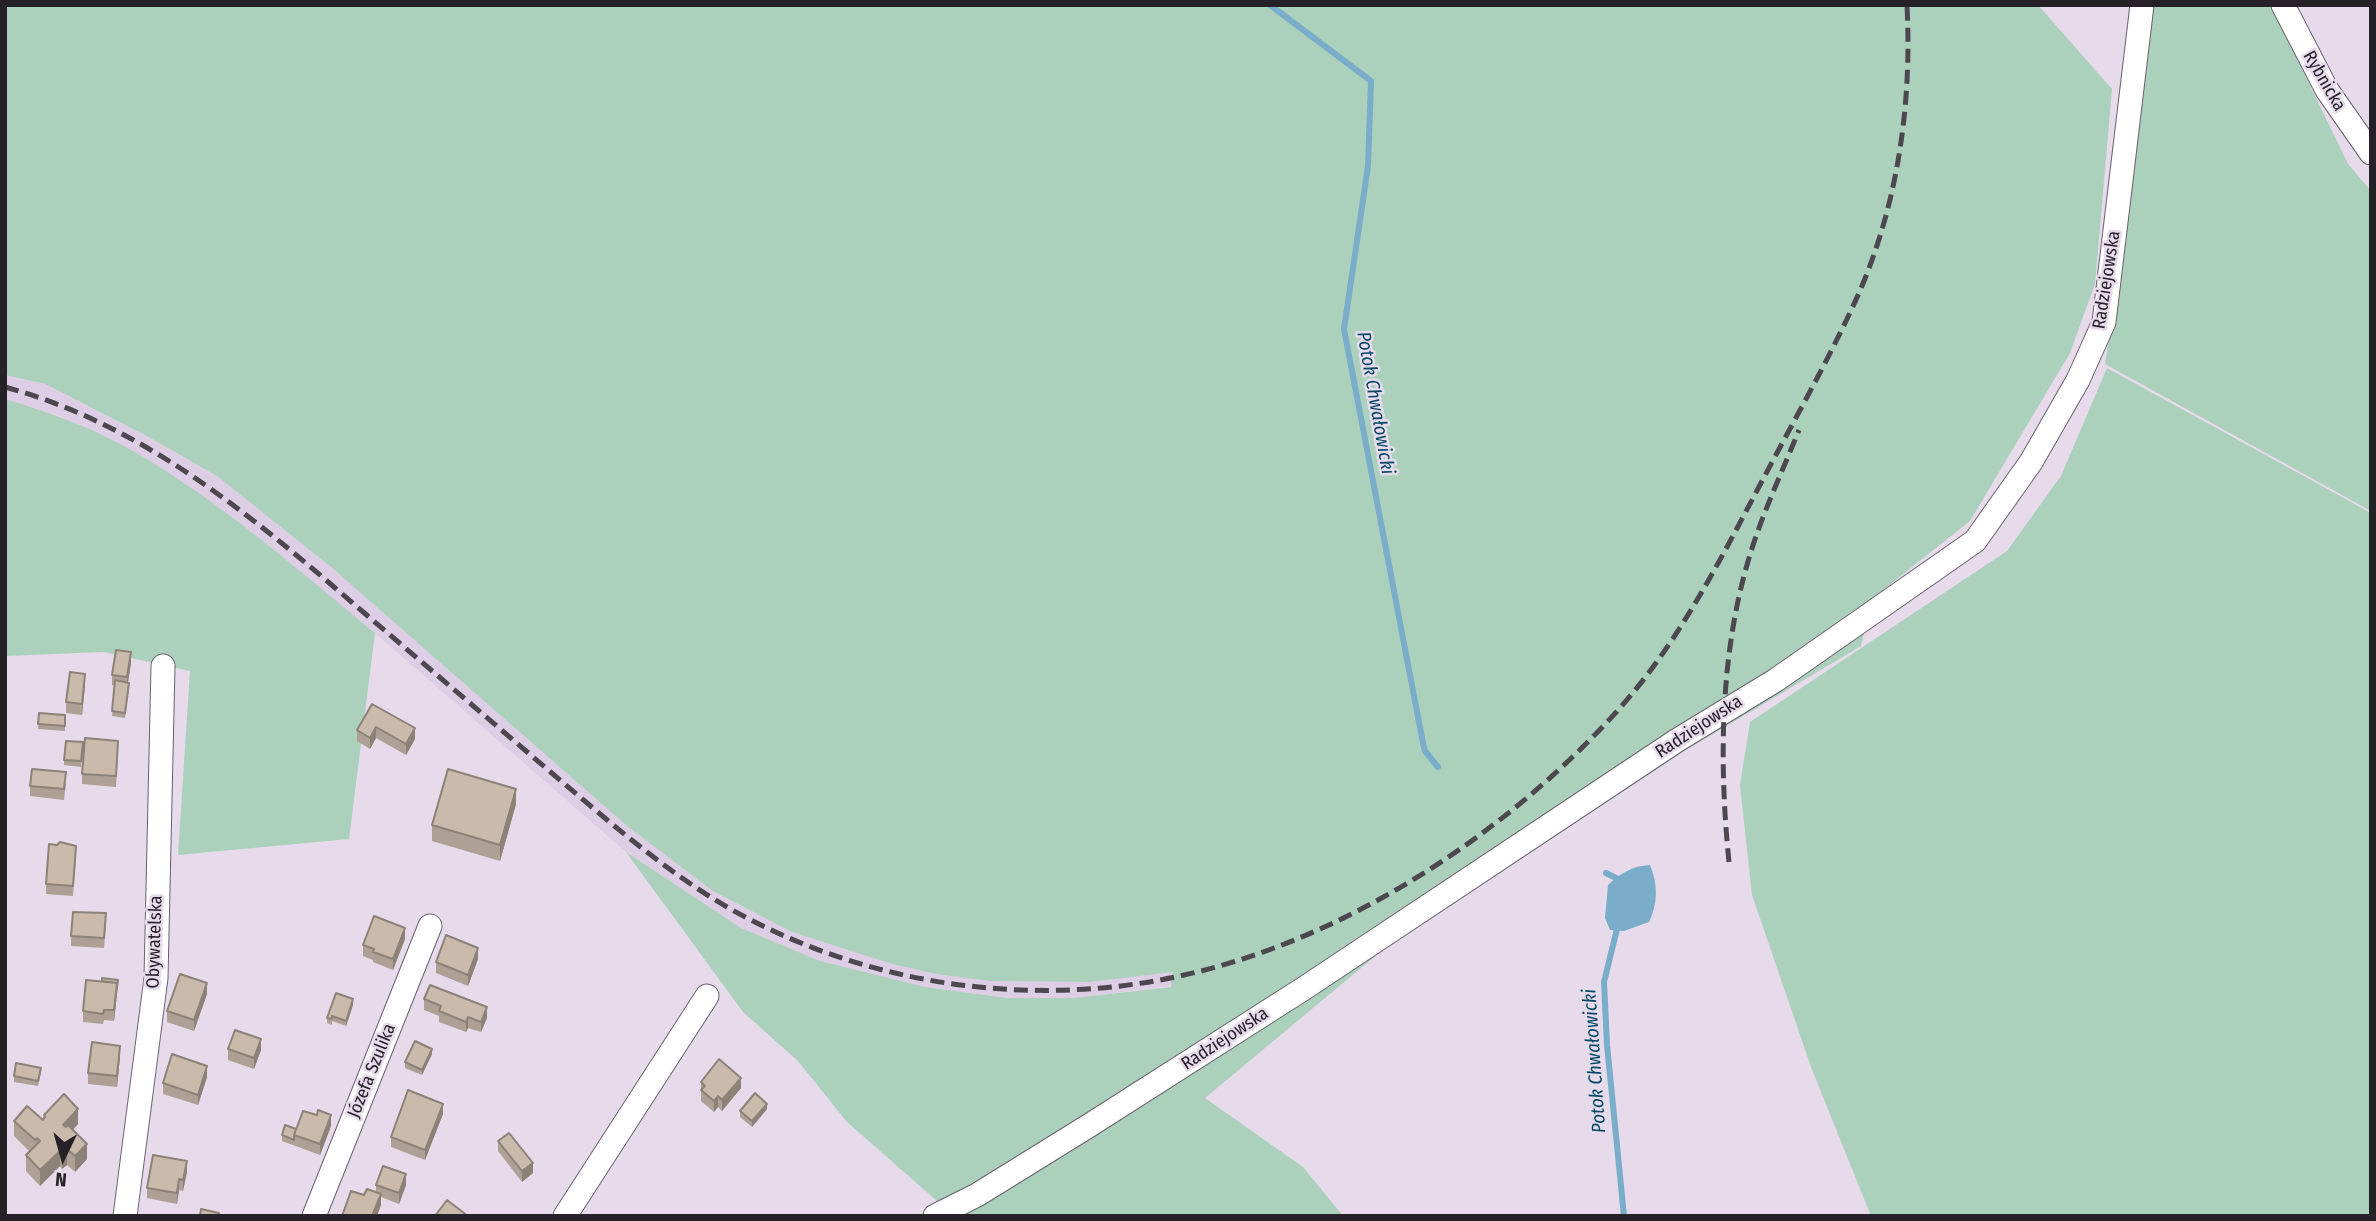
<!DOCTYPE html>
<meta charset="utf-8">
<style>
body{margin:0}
#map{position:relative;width:2376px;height:1221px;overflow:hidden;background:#e6daeb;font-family:"Fira Sans Condensed",sans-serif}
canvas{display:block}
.frame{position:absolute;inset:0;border:7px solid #252127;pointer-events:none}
.north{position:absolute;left:28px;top:1123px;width:70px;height:70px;-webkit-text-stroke:5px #e6daeb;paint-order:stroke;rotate:185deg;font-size:19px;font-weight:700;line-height:28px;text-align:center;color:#252127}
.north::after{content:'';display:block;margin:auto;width:24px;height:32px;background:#252127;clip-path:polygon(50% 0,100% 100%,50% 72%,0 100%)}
</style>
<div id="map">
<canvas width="2376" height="1221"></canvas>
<div class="frame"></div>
<div class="north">N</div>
</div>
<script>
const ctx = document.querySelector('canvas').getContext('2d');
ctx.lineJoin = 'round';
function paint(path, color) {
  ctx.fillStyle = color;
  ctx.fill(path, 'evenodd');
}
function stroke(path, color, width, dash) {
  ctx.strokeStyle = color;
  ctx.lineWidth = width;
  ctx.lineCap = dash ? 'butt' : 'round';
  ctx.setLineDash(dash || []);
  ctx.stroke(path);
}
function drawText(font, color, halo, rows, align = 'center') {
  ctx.font = font + ' "Fira Sans Condensed",sans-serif';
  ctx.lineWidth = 5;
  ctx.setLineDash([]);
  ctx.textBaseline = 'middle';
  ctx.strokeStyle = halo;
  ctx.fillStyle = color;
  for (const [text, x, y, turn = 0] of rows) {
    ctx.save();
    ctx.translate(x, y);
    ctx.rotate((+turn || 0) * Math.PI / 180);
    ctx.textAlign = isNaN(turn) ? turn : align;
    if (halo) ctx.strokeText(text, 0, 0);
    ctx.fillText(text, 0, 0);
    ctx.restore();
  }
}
paint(new Path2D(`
 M 5,375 L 44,384 L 145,435 L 217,476 L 331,567 L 713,891 L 792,932 L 892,964 L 936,974 L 990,981 L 1090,982 L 1174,971 L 1191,967 L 1171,986 L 1073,998 L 1007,998 L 925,987 L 820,961 L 741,928 L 626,852 L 375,633 L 287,561 L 187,485 L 131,450 L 57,415 L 5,399 Z`), '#ddcde5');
paint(new Path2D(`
 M 5,5 L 2038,5 L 2112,89 L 2095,284 L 2070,353 L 1970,521 L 1873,598 L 1861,646 L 1686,750 L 1385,948 L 1205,1098 L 1303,1167 L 1343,1216 L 946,1216 L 937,1201 L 847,1122 L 798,1061 L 743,1012 L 626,852 L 741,928 L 820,961 L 925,987 L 1007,998 L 1073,998 L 1171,987 L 1173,972 L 1090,982 L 990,981 L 936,974 L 892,964 L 792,932 L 713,891 L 626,825 L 331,567 L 217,476 L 145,435 L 45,384 L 5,375 Z
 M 2153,5 L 2271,5 L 2348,164 L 2371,191 L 2371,511 L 2105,364 L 2138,133 Z
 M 2107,368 L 2371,513 L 2371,1216 L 1871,1216 L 1811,1067 L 1752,895 L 1740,785 L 1750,722 L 2007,551 L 2061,476 Z
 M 5,399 C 49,412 93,428 133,451 C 220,501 297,569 375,633 L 349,839 L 178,855 L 190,671 L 104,652 L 5,656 Z`), '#abd1bc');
paint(new Path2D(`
 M 1650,865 C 1658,884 1658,903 1649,922 L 1624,931 L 1610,930 L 1605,918 L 1608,885 C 1620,873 1633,866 1650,865 Z`), '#79adca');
stroke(new Path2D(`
 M 1270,5 L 1371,81 L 1368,166 L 1344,329 L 1423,743 L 1425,751 L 1438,767
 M 1606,873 L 1620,880
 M 1618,925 L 1604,982 L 1607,1045 L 1624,1216`), '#79adca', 6);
const minor = new Path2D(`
 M 2283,5 L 2327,90 L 2371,153
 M 125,1216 L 156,978 L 163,666
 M 314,1216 L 430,926
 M 565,1216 L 707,996
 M 935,1216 L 977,1195 L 1090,1125 L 1303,989 L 1676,741 L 1776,680 L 1975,541 L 2031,462 L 2078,380 L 2104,322 L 2142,5`);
stroke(minor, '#6a606f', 25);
stroke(minor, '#fff', 23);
stroke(new Path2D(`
 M 5,387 C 133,422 235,502 334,587 C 405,648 476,708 547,769 C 605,818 662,869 727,907 C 863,985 1028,1009 1180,976 C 1345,940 1507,834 1619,709 C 1679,642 1719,562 1761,483 C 1794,420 1830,358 1859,293 C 1898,203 1912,103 1907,5
 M 1729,862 C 1719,765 1720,659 1747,565 C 1760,518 1781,475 1799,430`), '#4d4850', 5, [14, 7]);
paint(new Path2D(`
 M 131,663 L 128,683 L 129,688 L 125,718 L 112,716 L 115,686 L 112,685 L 112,675 Z
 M 85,685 L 82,715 L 66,713 L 66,702 Z
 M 372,704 L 415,739 L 406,755 L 376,738 L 370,749 L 357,741 L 357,730 Z
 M 39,713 L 65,715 L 65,731 L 38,729 Z
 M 83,748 L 81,767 L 64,765 L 64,760 Z
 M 118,752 L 116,787 L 82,784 L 82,774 Z
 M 66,783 L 64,800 L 30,796 L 30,786 Z
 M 516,804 L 500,861 L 432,841 L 432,825 Z
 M 57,845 L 76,857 L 73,896 L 46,894 L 46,884 Z
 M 106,924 L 104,948 L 71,946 L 71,936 Z
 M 405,939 L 393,970 L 373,962 L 373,960 L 363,956 L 363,945 Z
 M 478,959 L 468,986 L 436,973 L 436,962 Z
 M 118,985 L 114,1021 L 104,1020 L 103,1024 L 83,1022 L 83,1011 Z
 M 207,994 L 194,1031 L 167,1022 L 167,1011 Z
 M 424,999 L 487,1018 L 481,1032 L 468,1028 L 466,1032 L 439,1022 L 439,1016 L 424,1010 Z
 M 353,1005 L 346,1026 L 332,1021 L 332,1025 L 327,1023 L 327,1018 Z
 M 228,1049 L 261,1050 L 254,1069 L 228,1060 Z
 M 432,1054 L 422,1075 L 405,1068 L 405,1062 Z
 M 120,1056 L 117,1087 L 88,1084 L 88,1073 Z
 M 41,1073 L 38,1086 L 14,1082 L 14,1076 Z
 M 207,1077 L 198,1105 L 163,1094 L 163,1083 Z
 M 701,1082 L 741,1088 L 722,1111 L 718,1107 L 714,1112 L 701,1101 Z
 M 767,1109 L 752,1127 L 740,1117 L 740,1111 Z
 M 443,1114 L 425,1160 L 391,1147 L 391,1137 Z
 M 44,1115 L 78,1124 L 73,1130 L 87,1159 L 75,1172 L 67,1165 L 62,1169 L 60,1166 L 40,1186 L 26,1171 L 26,1155 L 30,1152 L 14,1136 L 14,1121 L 43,1120 Z
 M 331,1126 L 320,1155 L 282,1141 L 282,1135 L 296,1129 Z
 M 498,1141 L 533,1173 L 522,1182 L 498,1151 Z
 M 187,1172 L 183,1191 L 179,1190 L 177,1204 L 147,1198 L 147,1188 Z
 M 376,1185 L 406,1185 L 399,1204 L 381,1197 L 381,1205 L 364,1195 L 376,1192 Z`), '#aea094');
paint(new Path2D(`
 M 131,652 L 131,663 L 127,688 L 127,677 Z
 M 85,674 L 85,685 L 82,715 L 82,704 Z
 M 376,727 L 376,738 L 370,749 L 370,738 Z
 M 415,728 L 415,739 L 406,755 L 406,744 Z
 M 516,789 L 516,804 L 500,861 L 500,845 Z
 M 405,928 L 405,939 L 393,970 L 393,959 Z
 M 478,948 L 478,959 L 468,986 L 468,975 Z
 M 118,980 L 118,985 L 114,1021 L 114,1010 Z
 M 207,983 L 207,994 L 194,1031 L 194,1020 Z
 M 353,999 L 353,1005 L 346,1026 L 346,1021 Z
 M 487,1007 L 487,1018 L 481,1032 L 481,1022 Z
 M 468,1017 L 468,1028 L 466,1032 L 466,1022 Z
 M 261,1039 L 261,1050 L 254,1069 L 254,1058 Z
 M 120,1046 L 120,1056 L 117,1087 L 117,1076 Z
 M 432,1049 L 432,1054 L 422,1075 L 422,1070 Z
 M 207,1066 L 207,1077 L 198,1105 L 198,1095 Z
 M 741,1078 L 741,1088 L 722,1111 L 722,1100 Z
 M 718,1096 L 718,1107 L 714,1112 L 714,1101 Z
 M 443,1104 L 443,1114 L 425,1160 L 425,1150 Z
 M 767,1104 L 767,1109 L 752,1127 L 752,1121 Z
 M 78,1109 L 78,1124 L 63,1141 L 63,1125 Z
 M 331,1115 L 331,1126 L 320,1155 L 320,1144 Z
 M 87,1144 L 87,1159 L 75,1172 L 75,1156 Z
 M 67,1149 L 67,1165 L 62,1169 L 62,1153 Z
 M 60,1151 L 60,1166 L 40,1186 L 40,1170 Z
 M 187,1161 L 187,1172 L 183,1191 L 183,1180 Z
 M 533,1163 L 533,1173 L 522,1182 L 522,1171 Z
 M 406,1174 L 406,1185 L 399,1204 L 399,1193 Z
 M 179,1179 L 179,1190 L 177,1204 L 177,1193 Z
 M 381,1194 L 381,1205 L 377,1216 L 372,1216 Z`), '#8d8278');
const building = new Path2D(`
 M 116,650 L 131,652 L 127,677 L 112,675 Z
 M 70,672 L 85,674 L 82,704 L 66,702 Z
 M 115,680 L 129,683 L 125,713 L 112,711 Z
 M 372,704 L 415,728 L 406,744 L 376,727 L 370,738 L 357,730 Z
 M 39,713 L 65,715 L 65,726 L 38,724 Z
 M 85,738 L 118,741 L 116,776 L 82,774 Z
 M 66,741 L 83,742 L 81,761 L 64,760 Z
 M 32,769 L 66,772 L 64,789 L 30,786 Z
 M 448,769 L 516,789 L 500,845 L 432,825 Z
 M 60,842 L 76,846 L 73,886 L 46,884 L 49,844 L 57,845 Z
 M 73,912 L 106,913 L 104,938 L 71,936 Z
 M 374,916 L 405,928 L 393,959 L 373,952 L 374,949 L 363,945 Z
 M 446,935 L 478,948 L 468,975 L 436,962 Z
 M 180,974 L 207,983 L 194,1020 L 167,1011 Z
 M 102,978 L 118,980 L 117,988 L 117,983 L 102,981 Z
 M 86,980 L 117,983 L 114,1010 L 104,1010 L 103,1014 L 83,1011 Z
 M 430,985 L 487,1007 L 481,1022 L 468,1017 L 466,1022 L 439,1011 L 441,1006 L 424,999 Z
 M 336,993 L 353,999 L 346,1021 L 332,1016 L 332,1019 L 327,1018 Z
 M 235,1030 L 261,1039 L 254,1058 L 228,1049 Z
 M 415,1041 L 432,1049 L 422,1070 L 405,1062 Z
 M 92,1042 L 120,1046 L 117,1076 L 88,1073 Z
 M 172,1054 L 207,1066 L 198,1095 L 163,1083 Z
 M 719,1059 L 741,1078 L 722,1100 L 718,1096 L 714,1101 L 701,1090 L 705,1086 L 701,1082 Z
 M 16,1063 L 41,1068 L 38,1081 L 14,1076 Z
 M 408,1090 L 443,1104 L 425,1150 L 391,1137 Z
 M 755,1093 L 767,1104 L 752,1121 L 740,1111 Z
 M 64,1094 L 78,1109 L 63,1125 L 66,1127 L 68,1125 L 87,1144 L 75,1156 L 67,1149 L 62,1153 L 60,1151 L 40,1170 L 26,1155 L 40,1141 L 37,1138 L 35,1140 L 14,1121 L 27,1106 L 43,1120 L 45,1117 L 44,1115 Z
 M 318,1110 L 331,1115 L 320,1144 L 294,1135 L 303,1111 L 317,1115 Z
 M 285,1125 L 296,1129 L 294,1135 L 294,1140 L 282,1135 Z
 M 509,1133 L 533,1163 L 522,1171 L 498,1141 Z
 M 153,1155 L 187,1161 L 183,1180 L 179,1179 L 177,1193 L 147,1188 Z
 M 383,1166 L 406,1174 L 399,1193 L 376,1185 Z
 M 367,1189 L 381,1194 L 372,1216 L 342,1216 L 351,1191 L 364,1195 Z
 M 447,1200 L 468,1216 L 435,1216 Z
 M 201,1209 L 219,1213 L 218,1216 L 200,1216 Z`);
paint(building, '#cabaac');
stroke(building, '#8d8278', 2);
drawText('18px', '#252127', '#e6daeb', [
 ["Rybnicka",2324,81,60],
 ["Radziejowska",2107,280,-81],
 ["Radziejowska",1699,727,-33],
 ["Obywatelska",155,942,-88],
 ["Radziejowska",1225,1039,-33],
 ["Józefa Szulika",372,1071,-68]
]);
drawText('italic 19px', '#004865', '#e6daeb', [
 ["Potok Chwałowicki",1375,403,80],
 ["Potok Chwałowicki",1595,1061,-94]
]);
</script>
